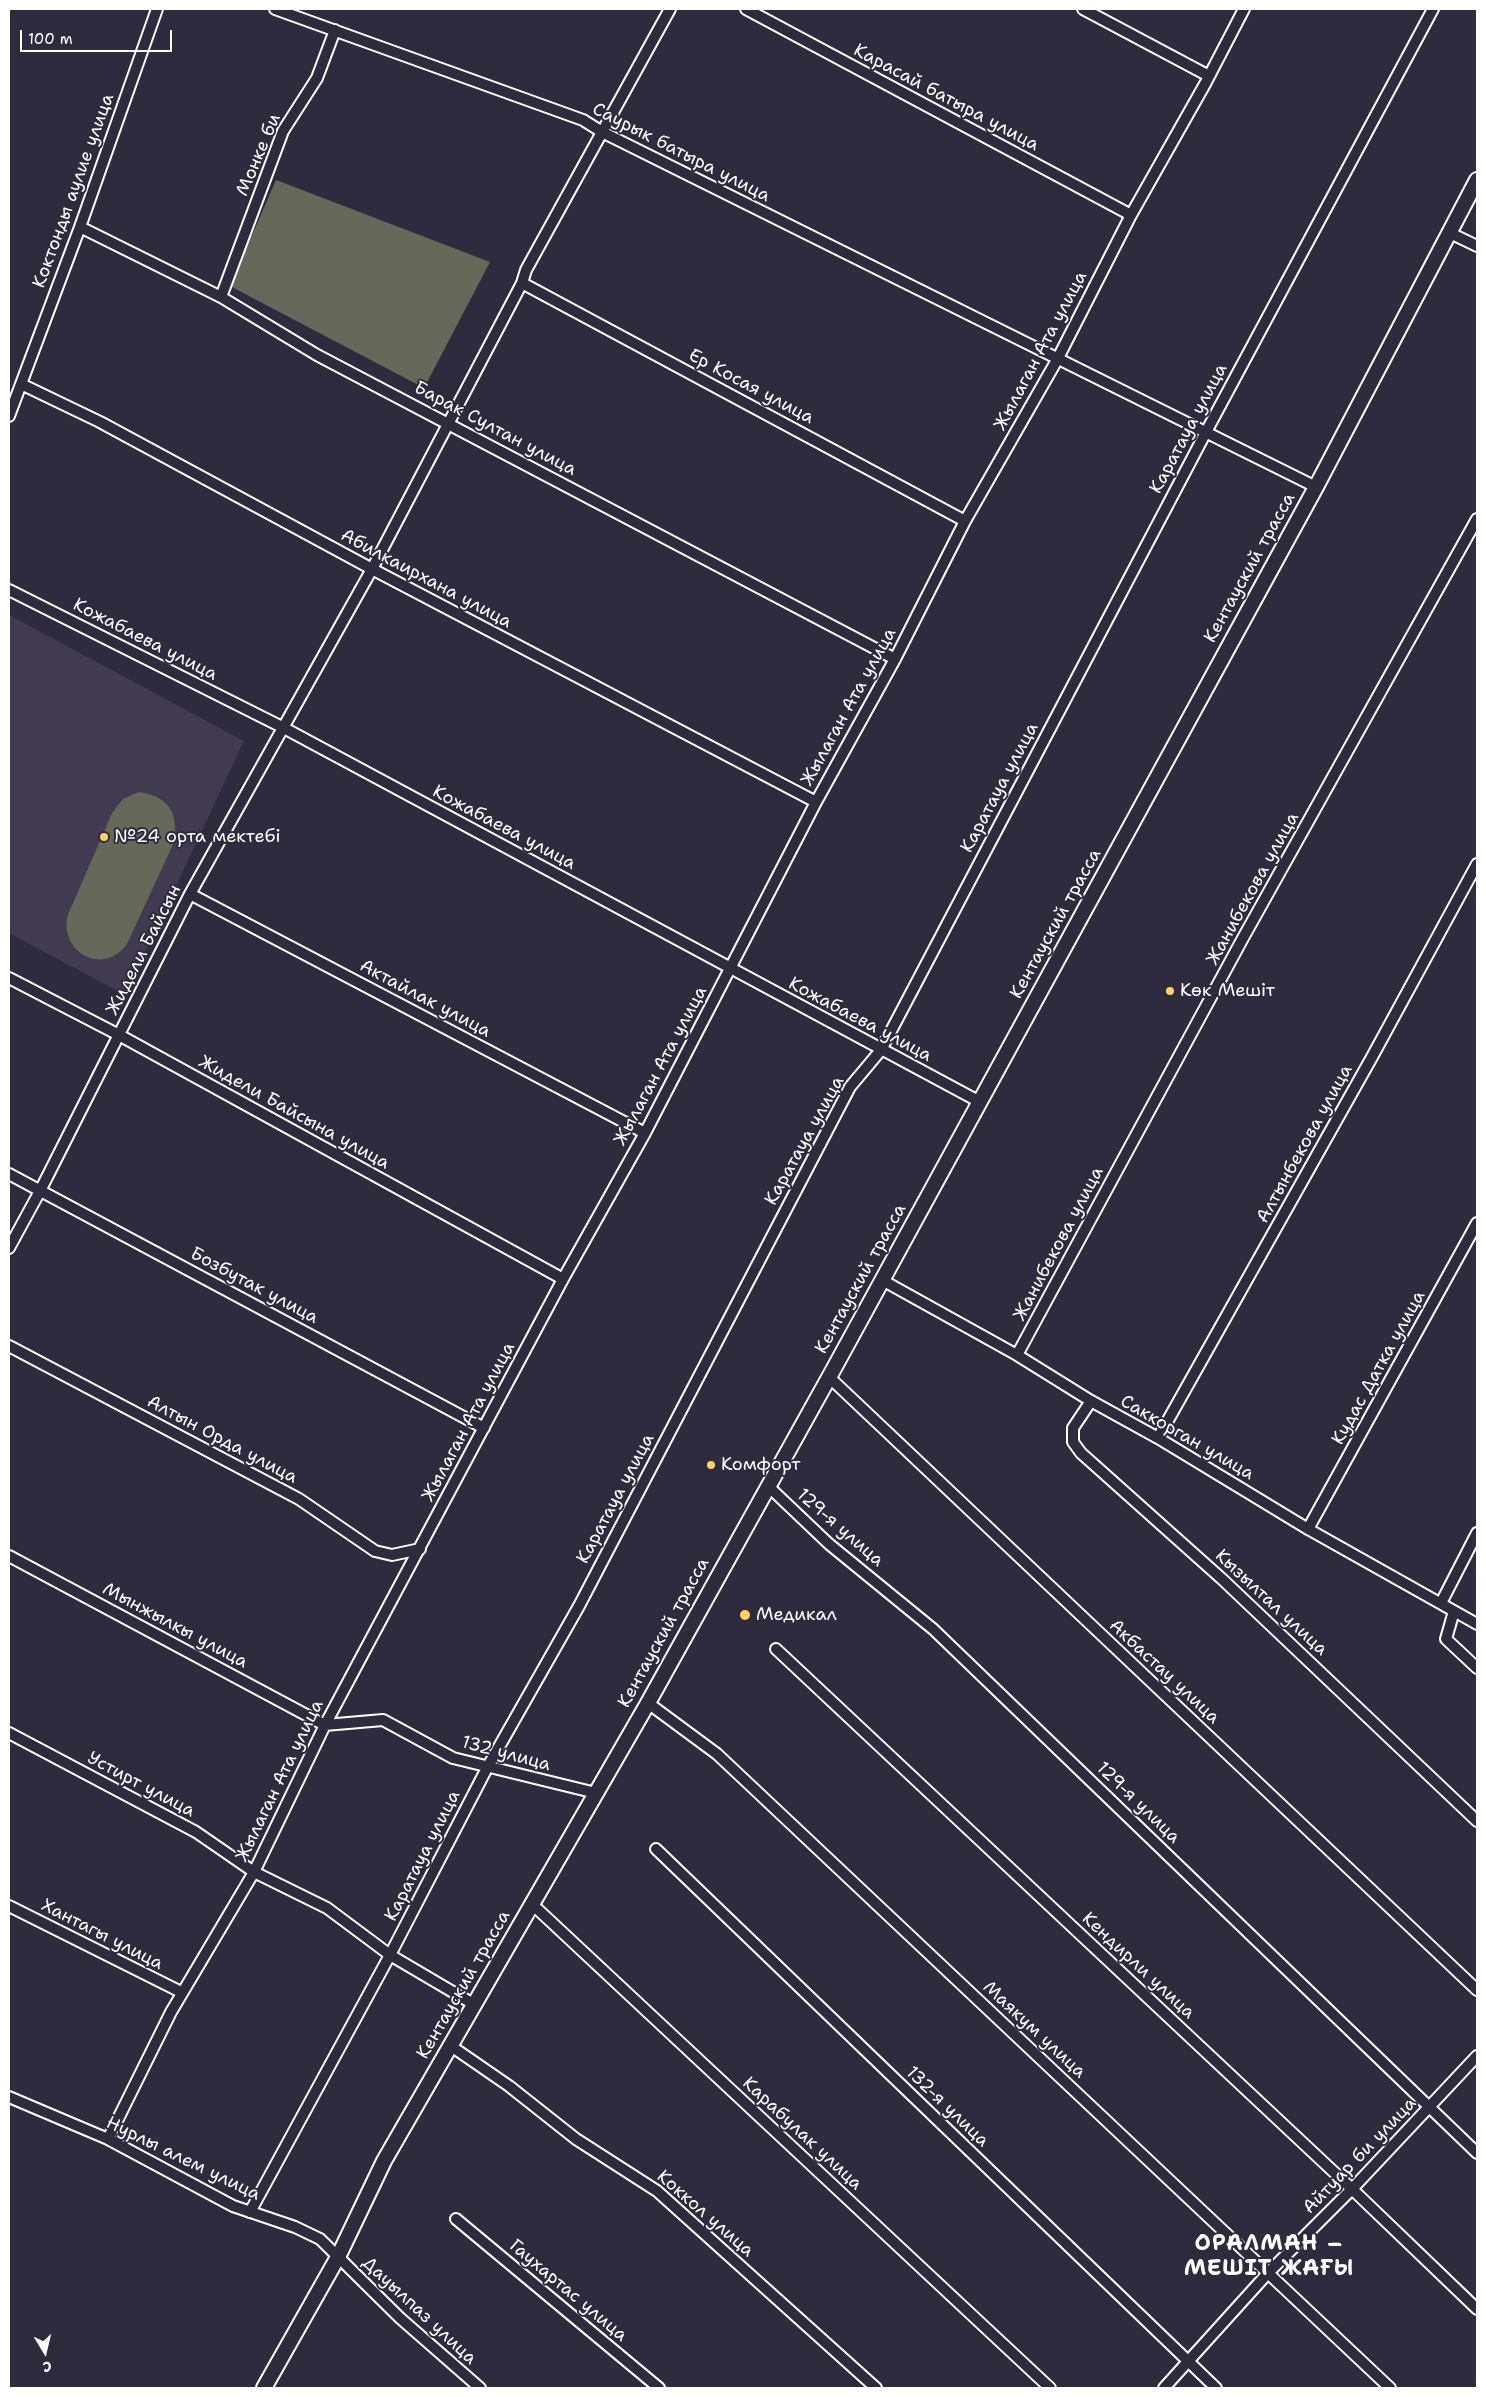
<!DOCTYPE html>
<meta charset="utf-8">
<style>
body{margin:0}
#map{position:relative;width:1486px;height:2397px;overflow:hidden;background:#2f2a3d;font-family:"Shantell Sans",sans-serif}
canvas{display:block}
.frame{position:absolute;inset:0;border:10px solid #fff;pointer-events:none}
.north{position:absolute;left:20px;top:2327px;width:50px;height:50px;-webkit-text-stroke:4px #2f2a3d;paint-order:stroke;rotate:171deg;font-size:14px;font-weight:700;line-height:20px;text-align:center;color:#fff}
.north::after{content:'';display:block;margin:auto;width:18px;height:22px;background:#fff;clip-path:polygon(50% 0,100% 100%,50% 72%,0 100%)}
.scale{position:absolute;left:20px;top:30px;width:152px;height:22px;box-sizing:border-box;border:2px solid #fff;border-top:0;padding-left:6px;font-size:15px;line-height:18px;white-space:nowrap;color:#fff;-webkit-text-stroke:4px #2f2a3d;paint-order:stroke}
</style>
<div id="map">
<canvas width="1486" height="2397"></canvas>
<div class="frame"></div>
<div class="north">С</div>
<div class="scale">100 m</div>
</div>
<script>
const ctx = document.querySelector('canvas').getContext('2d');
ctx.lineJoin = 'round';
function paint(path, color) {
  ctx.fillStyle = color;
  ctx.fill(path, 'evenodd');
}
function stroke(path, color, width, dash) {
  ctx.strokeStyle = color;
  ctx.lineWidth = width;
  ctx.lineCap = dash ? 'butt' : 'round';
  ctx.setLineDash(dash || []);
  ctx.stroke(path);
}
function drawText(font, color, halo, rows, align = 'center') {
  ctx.font = font + ' "Shantell Sans",sans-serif';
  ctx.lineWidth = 4;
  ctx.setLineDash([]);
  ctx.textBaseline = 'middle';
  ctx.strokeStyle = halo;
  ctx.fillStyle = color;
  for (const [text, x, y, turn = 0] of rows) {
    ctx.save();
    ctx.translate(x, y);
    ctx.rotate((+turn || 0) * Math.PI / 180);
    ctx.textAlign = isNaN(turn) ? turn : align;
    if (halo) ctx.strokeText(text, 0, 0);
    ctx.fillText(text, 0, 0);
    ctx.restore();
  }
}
paint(new Path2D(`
 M 9,615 L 244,741 L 125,995 L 9,933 Z`), '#423a50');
paint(new Path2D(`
 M 276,180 L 490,262 L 424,388 L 230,286 Z
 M 139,792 C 169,797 177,811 175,840 L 127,944 C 104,976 61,954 67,917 L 112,813 L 123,799 Z`), '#66695a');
const minor = new Path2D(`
 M 275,9 L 583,120 L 602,132 L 1316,487
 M 746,9 L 1131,215
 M 1083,9 L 1209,76
 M 80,227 L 221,297 L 317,355 L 895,659
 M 1450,233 L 1477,246
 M 522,283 L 965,521
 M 221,297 L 283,131 L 317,78 L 335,30
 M 21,384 L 100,422 L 372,569 L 816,802
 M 9,416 L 80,227 L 157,9
 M 9,590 L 284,728 L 980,1102
 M 190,894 L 645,1133
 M 9,978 L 119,1035 L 563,1279
 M 9,1174 L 484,1428
 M 9,1248 L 40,1191 L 190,894 L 372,569 L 522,283 L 526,270 L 670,9
 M 882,1280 L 1017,1355 L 1091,1401 L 1158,1438 L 1308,1529 L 1477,1624
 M 9,1346 L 299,1499 L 375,1551 L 392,1555 L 420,1549
 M 1017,1355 L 1243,938 L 1477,519
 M 829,1377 L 1477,1990
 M 1091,1401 L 1073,1428 L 1073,1442 L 1081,1453 L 1222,1579 L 1477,1821
 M 1158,1438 L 1372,1057 L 1477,864
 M 768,1486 L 829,1544 L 933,1629 L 1477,2153
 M 1308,1529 L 1477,1223
 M 9,1556 L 325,1725 L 383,1720 L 453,1758 L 596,1793
 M 1441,1603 L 1477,1533
 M 1454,1611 L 1446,1639 L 1477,1668
 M 776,1649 L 1352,2189 L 1477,2309
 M 648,1703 L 717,1754 L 1390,2388
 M 9,1733 L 196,1832 L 254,1872 L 327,1908 L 390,1955 L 475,2005
 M 656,1849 L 1216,2388
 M 532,1904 L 1050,2388
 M 9,1906 L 181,1992
 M 451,2046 L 509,2086 L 576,2139 L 657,2191 L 876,2388
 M 9,2097 L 108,2139 L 233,2206 L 295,2227 L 320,2239 L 400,2318 L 480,2388
 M 108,2139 L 171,2012 L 254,1872 L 325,1725 L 563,1279 L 645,1133 L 816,802 L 895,659 L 965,521 L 1057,360 L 1131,215 L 1205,84 L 1244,9
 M 250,2212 L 390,1955 L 487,1768 L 579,1606 L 850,1087 L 881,1050 L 1206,432 L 1433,9
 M 456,2219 L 659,2388
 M 1164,2388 L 1268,2273 L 1352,2189 L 1477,2056`);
const secondary = new Path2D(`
 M 264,2388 L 338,2257 L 384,2161 L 648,1703 L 832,1372 L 1316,487 L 1477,180`);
stroke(minor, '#fff', 14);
stroke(secondary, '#fff', 18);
stroke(minor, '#2f2a3d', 10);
stroke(secondary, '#2f2a3d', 14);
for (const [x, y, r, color] of [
 [104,837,5,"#ffd166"],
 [1170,991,5,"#ffd166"],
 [711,1465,5,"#ffd166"],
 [745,1615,6,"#ffd166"]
]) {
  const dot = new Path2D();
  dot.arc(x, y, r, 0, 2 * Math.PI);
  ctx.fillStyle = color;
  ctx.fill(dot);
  stroke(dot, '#2f2a3d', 2);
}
drawText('18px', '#fff', '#2f2a3d', [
 ["Карасай батыра улица",946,98,28],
 ["Саурык батыра улица",681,153,27],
 ["Монке би",259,155,-67],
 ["Коктонды аулие улица",74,191,-70],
 ["Жылаган Ата улица",1041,351,-62],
 ["Ер Косая улица",751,387,28],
 ["Барак Султан улица",495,429,28],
 ["Каратауа улица",1189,429,-62],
 ["Кентауский трасса",1250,568,-61],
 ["Абилкаирхана улица",426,579,28],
 ["Кожабаева улица",145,640,27],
 ["Жылаган Ата улица",849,707,-61],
 ["Каратауа улица",1000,788,-62],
 ["Кожабаева улица",504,828,28],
 ["Жанибекова улица",1253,889,-61],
 ["Кентауский трасса",1056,924,-61],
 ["Жидели Байсын",144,950,-63],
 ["Актайлак улица",425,999,28],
 ["Кожабаева улица",860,1020,28],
 ["Жылаган Ата улица",661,1066,-62],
 ["Жидели Байсына улица",294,1113,29],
 ["Каратауа улица",805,1141,-61],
 ["Алтынбекова улица",1305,1144,-61],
 ["Жанибекова улица",1059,1244,-62],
 ["Кентауский трасса",861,1279,-61],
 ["Бозбутак улица",254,1286,28],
 ["Кудас Датка улица",1379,1368,-61],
 ["Жылаган Ата улица",469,1422,-62],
 ["Саккорган улица",1187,1438,30],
 ["Алтын Орда улица",222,1440,28],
 ["Каратауа улица",616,1499,-62],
 ["129-я улица",840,1528,41],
 ["Кызылтал улица",1271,1603,43],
 ["Мынжылкы улица",175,1626,28],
 ["Кентауский трасса",664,1633,-61],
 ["Акбастау улица",1164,1672,43],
 ["132 улица",506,1754,15],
 ["Жылаган Ата улица",280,1781,-64],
 ["Устирт улица",141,1785,28],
 ["129-я улица",1138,1803,44],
 ["Каратауа улица",423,1856,-63],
 ["Хантагы улица",102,1935,27],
 ["Кендирли улица",1138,1966,43],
 ["Кентауский трасса",464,1985,-60],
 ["Маякум улица",1034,2030,43],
 ["132-я улица",947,2107,44],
 ["Карабулак улица",802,2134,43],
 ["Айтуар би улица",1360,2156,-46],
 ["Нурлы алем улица",183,2159,26],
 ["Коккол улица",705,2214,41],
 ["Гаухартас улица",568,2291,40],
 ["Дауылпаз улица",419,2311,43]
]);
drawText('18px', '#fff', '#2f2a3d', [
 ["№24 орта мектебі",114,837],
 ["Көк Мешіт",1180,991],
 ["Комфорт",721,1465],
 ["Медикал",756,1615]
], 'left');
ctx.letterSpacing = '1px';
drawText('bold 22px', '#fff', '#2f2a3d', [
 ["ОРАЛМАН –",1269,2244],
 ["МЕШІТ ЖАҒЫ",1269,2269]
]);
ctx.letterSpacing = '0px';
</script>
